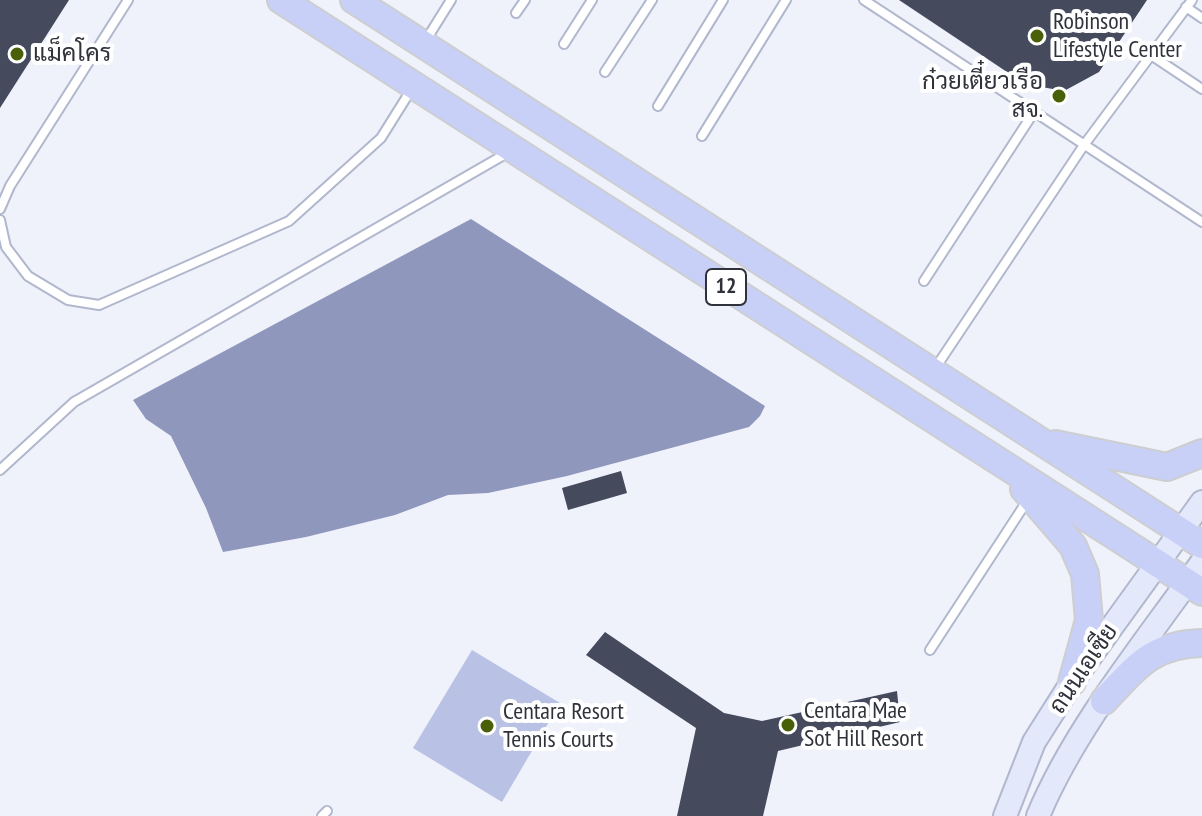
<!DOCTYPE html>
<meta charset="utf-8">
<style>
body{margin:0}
canvas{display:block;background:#eff1fb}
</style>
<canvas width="1202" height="816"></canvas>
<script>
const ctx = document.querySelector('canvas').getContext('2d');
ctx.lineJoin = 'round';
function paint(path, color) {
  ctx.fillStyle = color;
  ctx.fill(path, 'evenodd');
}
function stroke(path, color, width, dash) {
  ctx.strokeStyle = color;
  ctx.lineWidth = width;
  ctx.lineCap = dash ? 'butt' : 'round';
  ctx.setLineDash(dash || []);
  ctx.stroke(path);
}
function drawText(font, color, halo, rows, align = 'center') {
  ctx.font = font + ' "PT Sans Narrow",Sarabun,sans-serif';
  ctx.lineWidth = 8;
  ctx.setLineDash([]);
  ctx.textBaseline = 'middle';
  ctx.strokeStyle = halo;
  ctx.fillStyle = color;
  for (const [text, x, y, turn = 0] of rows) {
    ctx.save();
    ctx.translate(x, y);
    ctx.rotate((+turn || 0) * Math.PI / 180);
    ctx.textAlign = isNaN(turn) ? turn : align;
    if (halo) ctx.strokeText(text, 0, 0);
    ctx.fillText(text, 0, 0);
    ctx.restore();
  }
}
paint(new Path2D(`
 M 472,650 L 560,703 L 502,802 L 413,748 Z`), '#b9c2e4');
paint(new Path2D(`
 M 471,219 L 765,406 L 760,416 L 749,427 L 567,476 L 488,493 L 448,495 L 395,515 L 306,537 L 223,552 L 206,508 L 171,436 L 146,419 L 133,400 Z`), '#8f97bc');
paint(new Path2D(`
 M 0,0 L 69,0 L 0,108 Z
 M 899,0 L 1147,0 L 1099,72 L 1064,91 L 1025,84 Z
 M 621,471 L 627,493 L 568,510 L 562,488 Z
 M 605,632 L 724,713 L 762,721 L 897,691 L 900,722 L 778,751 L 763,816 L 677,816 L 696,728 L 586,655 Z`), '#454a5d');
const service = new Path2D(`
 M 864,0 L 1202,222
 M 1186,7 L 1202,18
 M 516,13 L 525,0
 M 426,40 L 451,0
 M 564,44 L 592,0
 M 1151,55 L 1202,89
 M 605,72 L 652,0
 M 658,106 L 723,0
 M 702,136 L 786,0
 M 0,209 L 10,186 L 128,0
 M 0,220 L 6,247 L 28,276 L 68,300 L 99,305 L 289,221 L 381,138 L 411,90
 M 924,281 L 1034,112
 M 934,370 L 1084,145 L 1192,0
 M 0,470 L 74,402 L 509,152
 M 930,650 L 1027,501
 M 322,816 L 327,811`);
const secondary = new Path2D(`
 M 1005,816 L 1034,742 L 1072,682 L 1202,502
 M 1038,816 C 1075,727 1147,640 1202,562`);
const primary = new Path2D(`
 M 281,0 L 1202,592
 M 354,0 L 1202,545
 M 1055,444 L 1167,467 L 1202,453
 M 1024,489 L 1073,546 L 1085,574 L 1089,620 L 1072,682
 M 1104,701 C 1136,667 1152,644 1202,643`);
stroke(service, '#b1b7cd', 12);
stroke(secondary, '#b1b7cd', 26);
stroke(primary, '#cdced0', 30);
stroke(service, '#fff', 8);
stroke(secondary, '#e3e8fb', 22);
stroke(primary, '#c8d0f8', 26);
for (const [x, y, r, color] of [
 [1037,36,8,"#495f08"],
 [17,54,8,"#495f08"],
 [1059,96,8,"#495f08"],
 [788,725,8,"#495f08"],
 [487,726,8,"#495f08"]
]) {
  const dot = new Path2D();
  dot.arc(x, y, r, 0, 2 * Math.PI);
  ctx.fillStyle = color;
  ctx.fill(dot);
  stroke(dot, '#fff', 3);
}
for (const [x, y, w] of [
 [726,287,40]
]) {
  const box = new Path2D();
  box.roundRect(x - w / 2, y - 18, w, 36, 6);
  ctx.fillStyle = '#fff';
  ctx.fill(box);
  stroke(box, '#2f323a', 2);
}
drawText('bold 22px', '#2f323a', null, [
 ["12",726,287]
]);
drawText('24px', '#2f323a', '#fff', [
 ["Robinson",1053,22],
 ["Lifestyle Center",1053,50],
 ["แม็คโคร",33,54],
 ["ก๋วยเตี๋ยวเรือ",1043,82,"right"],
 ["สจ.",1043,110,"right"],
 ["Centara Mae",804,711],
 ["Sot Hill Resort",804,739],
 ["Centara Resort",503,712],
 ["Tennis Courts",503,740]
], 'left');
drawText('24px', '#2f323a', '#fff', [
 ["ถนนเอเซีย",1084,669,-56]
]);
</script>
